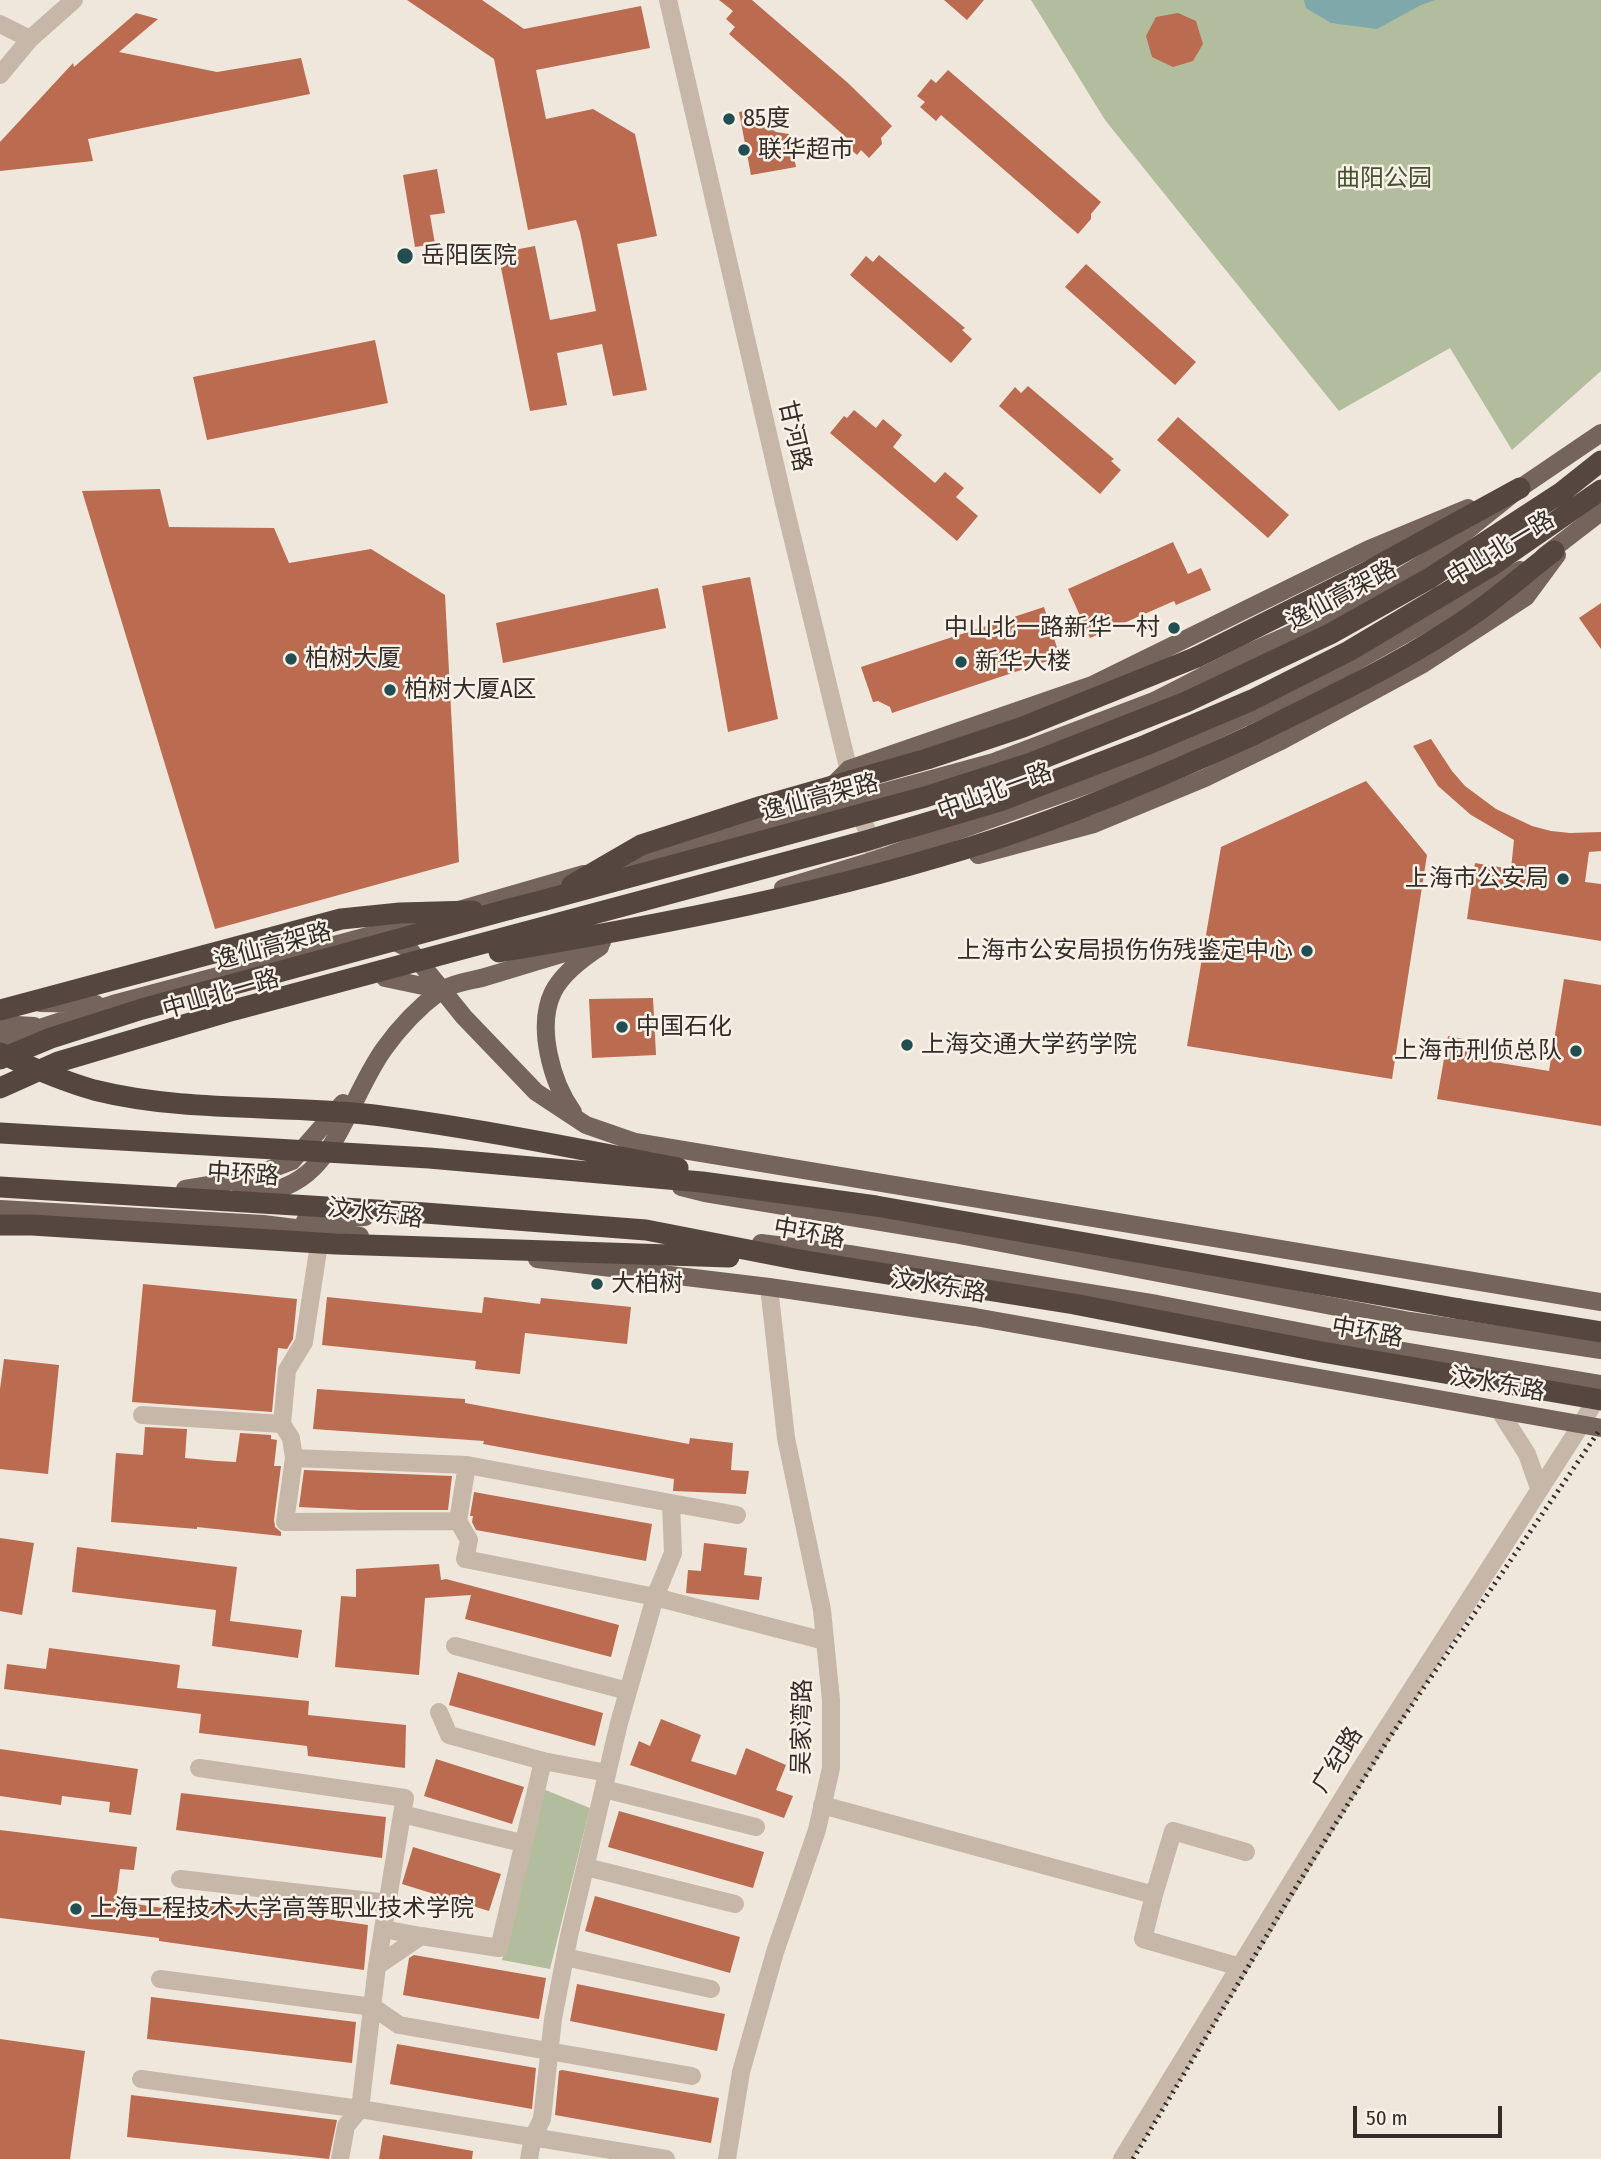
<!DOCTYPE html>
<meta charset="utf-8">
<style>
body{margin:0}
#map{position:relative;width:1601px;height:2159px;overflow:hidden;background:#f0e7dc;font-family:"Fira Sans Condensed",sans-serif}
canvas{display:block}
.scale{position:absolute;left:1353px;top:2106px;width:149px;height:32px;box-sizing:border-box;border:4px solid #342c28;border-top:0;padding-left:9px;font-size:21px;line-height:24px;white-space:nowrap;color:#342c28;-webkit-text-stroke:5px #f8f1e8;paint-order:stroke}
</style>
<div id="map">
<canvas width="1601" height="2159"></canvas>
<div class="scale">50 m</div>
</div>
<script>
const ctx = document.querySelector('canvas').getContext('2d');
ctx.lineJoin = 'round';
function paint(path, color) {
  ctx.fillStyle = color;
  ctx.fill(path, 'evenodd');
}
function stroke(path, color, width, dash) {
  ctx.strokeStyle = color;
  ctx.lineWidth = width;
  ctx.lineCap = dash ? 'butt' : 'round';
  ctx.setLineDash(dash || []);
  ctx.stroke(path);
}
function drawText(font, color, halo, rows, align = 'center') {
  ctx.font = font + ' "Fira Sans Condensed","Noto Sans SC",sans-serif';
  ctx.lineWidth = 5;
  ctx.setLineDash([]);
  ctx.textBaseline = 'middle';
  ctx.strokeStyle = halo;
  ctx.fillStyle = color;
  for (const [text, x, y, turn = 0] of rows) {
    ctx.save();
    ctx.translate(x, y);
    ctx.rotate((+turn || 0) * Math.PI / 180);
    ctx.textAlign = isNaN(turn) ? turn : align;
    if (halo) ctx.strokeText(text, 0, 0);
    ctx.fillText(text, 0, 0);
    ctx.restore();
  }
}
paint(new Path2D(`
 M 1031,0 L 1601,0 L 1601,371 L 1512,450 L 1450,348 L 1339,411 L 1105,120 Z
 M 543,1789 L 590,1808 L 550,1969 L 502,1960 Z`), '#b2bd9e');
paint(new Path2D(`
 M 1304,0 L 1435,0 L 1421,5 L 1377,29 L 1331,23 L 1306,8 Z`), '#7ea8aa');
paint(new Path2D(`
 M 407,0 L 482,0 L 524,29 L 641,6 L 650,48 L 536,70 L 546,119 L 593,109 L 635,134 L 657,236 L 617,244 L 647,390 L 613,396 L 602,344 L 557,353 L 567,405 L 530,411 L 498,253 L 535,246 L 550,320 L 596,311 L 580,232 L 576,220 L 528,230 L 494,59 Z
 M 719,0 L 752,0 L 848,83 L 892,126 L 881,138 L 882,144 L 869,158 L 861,150 L 857,155 L 845,144 L 848,139 L 729,34 L 735,27 L 726,19 L 733,11 Z
 M 944,0 L 984,0 L 967,20 Z
 M 136,13 L 158,19 L 119,52 L 217,72 L 301,58 L 310,94 L 88,139 L 93,161 L 0,171 L 0,142 L 73,63 L 74,67 Z
 M 1178,13 L 1196,21 L 1203,44 L 1193,61 L 1173,67 L 1152,57 L 1146,36 L 1156,17 Z
 M 948,70 L 1101,202 L 1091,214 L 1091,219 L 1078,234 L 941,115 L 936,121 L 920,107 L 925,102 L 917,96 L 931,79 L 936,83 Z
 M 762,108 L 765,125 L 776,132 L 789,134 L 796,167 L 751,175 L 739,112 Z
 M 437,169 L 445,213 L 430,215 L 435,244 L 415,247 L 403,175 Z
 M 879,255 L 965,328 L 962,330 L 972,339 L 951,363 L 850,275 L 866,256 L 873,262 Z
 M 1086,264 L 1196,362 L 1175,385 L 1065,287 Z
 M 375,340 L 388,403 L 207,440 L 193,377 Z
 M 1028,386 L 1114,459 L 1111,461 L 1121,470 L 1100,494 L 999,406 L 1015,387 L 1021,393 Z
 M 854,410 L 876,428 L 883,419 L 902,435 L 893,447 L 935,483 L 945,472 L 964,488 L 956,497 L 978,516 L 957,541 L 830,433 L 844,416 L 847,418 Z
 M 1178,417 L 1289,515 L 1268,538 L 1157,440 Z
 M 160,489 L 169,527 L 274,528 L 289,563 L 371,549 L 445,595 L 459,862 L 215,929 L 82,491 Z
 M 1173,542 L 1188,574 L 1201,568 L 1211,590 L 1176,605 L 1174,601 L 1090,638 L 1068,589 Z
 M 750,577 L 778,719 L 728,732 L 702,586 Z
 M 658,588 L 666,628 L 503,663 L 496,623 Z
 M 1601,603 L 1601,649 L 1579,618 Z
 M 1044,607 L 1060,657 L 892,713 L 890,707 L 878,701 L 873,702 L 861,667 Z
 M 1431,739 L 1452,771 L 1465,786 L 1496,809 L 1532,826 L 1551,831 L 1570,833 L 1601,832 L 1601,851 L 1589,852 L 1585,882 L 1601,884 L 1601,941 L 1467,919 L 1475,863 L 1511,869 L 1514,840 L 1471,815 L 1438,786 L 1413,746 Z
 M 1366,781 L 1427,855 L 1392,1079 L 1187,1046 L 1221,847 Z
 M 1564,979 L 1601,985 L 1601,1126 L 1437,1099 L 1448,1036 L 1485,1043 L 1482,1060 L 1549,1071 Z
 M 653,998 L 656,1055 L 592,1058 L 589,999 Z
 M 143,1284 L 297,1299 L 293,1339 L 287,1349 L 278,1348 L 272,1412 L 132,1402 Z
 M 327,1297 L 482,1313 L 484,1297 L 540,1304 L 541,1298 L 631,1307 L 627,1344 L 525,1333 L 520,1374 L 475,1369 L 476,1361 L 322,1345 Z
 M 4,1359 L 59,1365 L 48,1474 L 0,1469 L 0,1389 Z
 M 317,1389 L 465,1399 L 465,1403 L 689,1444 L 690,1438 L 733,1443 L 731,1470 L 749,1471 L 746,1494 L 673,1491 L 674,1479 L 483,1444 L 484,1441 L 313,1429 Z
 M 145,1427 L 187,1429 L 185,1458 L 217,1461 L 236,1462 L 240,1433 L 271,1435 L 271,1439 L 277,1440 L 274,1466 L 281,1466 L 274,1520 L 275,1527 L 281,1532 L 281,1536 L 197,1527 L 197,1529 L 111,1522 L 116,1453 L 143,1455 Z
 M 304,1470 L 452,1476 L 448,1510 L 358,1510 L 299,1507 Z
 M 474,1492 L 652,1524 L 646,1561 L 476,1530 L 472,1522 L 473,1516 L 470,1516 Z
 M 0,1538 L 34,1543 L 22,1615 L 0,1611 Z
 M 704,1543 L 747,1548 L 744,1575 L 762,1577 L 759,1600 L 686,1593 L 688,1570 L 701,1571 Z
 M 77,1547 L 237,1567 L 230,1621 L 302,1630 L 298,1658 L 212,1646 L 216,1610 L 72,1592 Z
 M 439,1564 L 441,1580 L 446,1579 L 619,1625 L 611,1657 L 465,1619 L 471,1595 L 425,1598 L 419,1675 L 335,1667 L 341,1596 L 356,1597 L 356,1569 Z
 M 49,1648 L 180,1665 L 177,1688 L 309,1701 L 308,1715 L 406,1725 L 405,1768 L 308,1756 L 307,1746 L 199,1733 L 201,1714 L 4,1689 L 7,1664 L 46,1669 Z
 M 458,1672 L 603,1713 L 595,1746 L 449,1705 Z
 M 661,1719 L 701,1735 L 691,1761 L 736,1775 L 746,1748 L 786,1765 L 776,1790 L 793,1796 L 784,1818 L 630,1765 L 639,1741 L 650,1746 Z
 M 0,1749 L 138,1769 L 131,1815 L 109,1812 L 110,1802 L 62,1796 L 61,1805 L 0,1796 Z
 M 436,1759 L 524,1787 L 512,1824 L 424,1796 Z
 M 181,1793 L 386,1817 L 382,1858 L 176,1830 Z
 M 619,1811 L 764,1852 L 753,1888 L 608,1847 Z
 M 0,1830 L 137,1847 L 134,1870 L 120,1869 L 116,1901 L 162,1908 L 164,1895 L 368,1925 L 364,1970 L 159,1941 L 159,1938 L 0,1918 Z
 M 413,1847 L 501,1874 L 489,1911 L 402,1884 Z
 M 595,1896 L 740,1937 L 730,1973 L 585,1931 Z
 M 414,1955 L 546,1978 L 539,2019 L 403,1995 L 409,1958 Z
 M 577,1984 L 725,2014 L 717,2051 L 570,2021 Z
 M 151,1997 L 356,2022 L 352,2063 L 147,2039 Z
 M 0,2039 L 85,2051 L 70,2159 L 0,2159 Z
 M 397,2044 L 536,2068 L 532,2109 L 390,2084 Z
 M 562,2070 L 719,2098 L 711,2143 L 555,2115 L 559,2071 Z
 M 131,2095 L 337,2120 L 329,2159 L 127,2137 Z
 M 383,2135 L 473,2151 L 472,2159 L 379,2159 Z`), '#ba6b50');
stroke(new Path2D(`
 M 668,0 L 784,503 L 856,800 L 882,873
 M 0,24 L 30,39
 M 0,75 L 30,39 L 74,0
 M 321,1231 L 304,1342 L 287,1370 L 282,1424 L 291,1438 L 294,1458 L 285,1522 L 458,1521 L 469,1540 L 465,1559 L 655,1597 L 673,1553 L 671,1503 L 467,1465
 M 1499,1410 L 1527,1454 L 1539,1488
 M 142,1415 L 282,1424
 M 294,1458 L 467,1465 L 458,1521
 M 671,1503 L 737,1515
 M 455,1646 L 628,1691
 M 439,1712 L 449,1735 L 543,1761
 M 199,1768 L 405,1798 L 402,1814
 M 604,1789 L 756,1827
 M 822,1805 L 1154,1895 L 1173,1831 L 1246,1852
 M 586,1867 L 735,1904
 M 180,1879 L 388,1903
 M 1154,1895 L 1143,1939 L 1240,1967
 M 383,1929 L 421,1936
 M 565,1957 L 711,1989
 M 377,1966 L 402,1814 L 522,1843
 M 160,1979 L 373,2007 L 399,2025 L 692,2076
 M 141,2079 L 360,2109 L 666,2159
 M 340,2159 L 346,2126 L 360,2109 L 377,1966 L 421,1936 L 499,1948 L 543,1761 L 607,1773
 M 529,2159 L 533,2137 L 542,2119 L 553,2019 L 569,1936 L 619,1723 L 655,1597 L 825,1641
 M 727,2159 L 741,2072 L 775,1952 L 817,1830 L 831,1768 L 831,1700 L 822,1610 L 786,1438 L 769,1287
 M 1122,2159 L 1360,1770 L 1581,1425 L 1601,1390`), '#c6b7a9', 18);
stroke(new Path2D(`
 M 1544,556 L 1601,512
 M 832,786 L 849,769 L 1092,685 L 1369,549 L 1468,508
 M 978,855 L 1094,824 L 1205,778 L 1279,742 L 1423,664 L 1526,597 L 1557,555
 M 614,866 L 994,762 L 1154,701 L 1248,653 L 1352,607 L 1438,554 L 1520,488 L 1601,433
 M 783,888 L 878,859 L 1135,768 L 1316,684 L 1520,570
 M 388,938 L 409,949 L 464,1017 L 536,1092 L 586,1125 L 635,1142 L 1601,1302
 M 385,978 L 442,990
 M 40,1003 L 96,1004
 M 0,1024 L 34,1026
 M 0,1041 L 113,1004 L 379,933 L 584,874
 M 573,1112 C 552,1083 536,1027 553,992 C 562,974 583,958 600,947
 M 681,1187 L 705,1193 L 954,1234 L 1410,1321 L 1601,1350
 M 185,1189 L 245,1179 L 292,1161 L 343,1103
 M 241,1193 C 333,1199 342,1108 384,1049 C 399,1028 419,1007 439,992 C 451,983 471,981 485,977 C 524,965 563,954 602,942
 M 0,1209 L 263,1224 L 360,1236
 M 305,1221 L 365,1217
 M 761,1243 L 849,1254 L 1157,1304 L 1396,1350 L 1601,1384
 M 537,1259 L 769,1287 L 975,1317 L 1601,1428`), '#75645b', 18);
stroke(new Path2D(`
 M 1197,657 L 1363,574 L 1520,488
 M 1253,735 C 1329,697 1409,660 1478,611 C 1504,592 1529,570 1554,551
 M 510,909 L 545,900
 M 1460,1309 L 1601,1332`), '#554740', 21);
stroke(new Path2D(`
 M 1133,2159 L 1293,1892 L 1388,1740 L 1601,1428`), '#342c28', 5, [2, 5]);
stroke(new Path2D(`
 M 572,885 L 641,845 L 762,806 L 927,759 L 1023,727 L 1197,657
 M 545,900 L 925,797 L 1031,763 L 1186,702 L 1330,634 L 1430,578 L 1562,492 L 1601,461
 M 499,952 C 665,924 833,892 993,840 C 1082,811 1168,774 1253,735
 M 0,1010 L 341,919 L 400,913 L 473,911
 M 0,1053 C 30,1067 62,1081 94,1090 C 186,1113 282,1104 374,1115 C 476,1128 578,1149 678,1168
 M 0,1059 L 51,1038 L 142,1009 L 510,909
 M 0,1088 L 58,1062 L 234,1010 L 862,842 L 1000,801 L 1146,745 L 1252,700 L 1349,651 L 1493,565 L 1601,490
 M 0,1133 L 429,1158 L 702,1182 L 876,1206 L 1460,1309
 M 0,1187 L 425,1213 L 646,1230 L 800,1260 L 1074,1304 L 1322,1352 L 1601,1400
 M 0,1225 L 32,1225 L 336,1244 L 729,1257`), '#554740', 21);
for (const [x, y, r, color] of [
 [729,119,7,"#224e52"],
 [744,150,7,"#224e52"],
 [405,256,9,"#224e52"],
 [1174,628,7,"#224e52"],
 [291,659,7,"#224e52"],
 [961,662,7,"#224e52"],
 [390,690,7,"#224e52"],
 [1563,879,7,"#224e52"],
 [1307,951,7,"#224e52"],
 [622,1027,7,"#224e52"],
 [907,1045,7,"#224e52"],
 [1576,1051,7,"#224e52"],
 [597,1284,7,"#224e52"],
 [76,1909,7,"#224e52"]
]) {
  const dot = new Path2D();
  dot.arc(x, y, r, 0, 2 * Math.PI);
  ctx.fillStyle = color;
  ctx.fill(dot);
  stroke(dot, '#f8f1e8', 2.5);
}
drawText('24px', '#342c28', '#f8f1e8', [
 ["85度",743,119],
 ["联华超市",758,150],
 ["岳阳医院",421,256],
 ["中山北一路新华一村",1160,628,"right"],
 ["柏树大厦",305,659],
 ["新华大楼",975,662],
 ["柏树大厦A区",404,690],
 ["上海市公安局",1549,879,"right"],
 ["上海市公安局损伤伤残鉴定中心",1293,951,"right"],
 ["中国石化",636,1027],
 ["上海交通大学药学院",921,1045],
 ["上海市刑侦总队",1562,1051,"right"],
 ["大柏树",611,1284],
 ["上海工程技术大学高等职业技术学院",90,1909]
], 'left');
drawText('24px', '#44502f', '#f8f1e8', [
 ["曲阳公园",1384,179]
]);
drawText('24px', '#342c28', '#f8f1e8', [
 ["甘河路",794,436,77],
 ["中山北一路",1501,549,-31],
 ["逸仙高架路",1342,596,-28],
 ["中山北一路",995,792,-20],
 ["逸仙高架路",820,798,-15],
 ["逸仙高架路",273,947,-15],
 ["中山北一路",221,995,-16],
 ["中环路",243,1175,4],
 ["汶水东路",375,1214,7],
 ["中环路",809,1234,10],
 ["汶水东路",938,1287,9],
 ["中环路",1367,1333,10],
 ["汶水东路",1497,1385,10],
 ["吴家湾路",803,1727,-89],
 ["广纪路",1338,1760,-58]
]);
</script>
